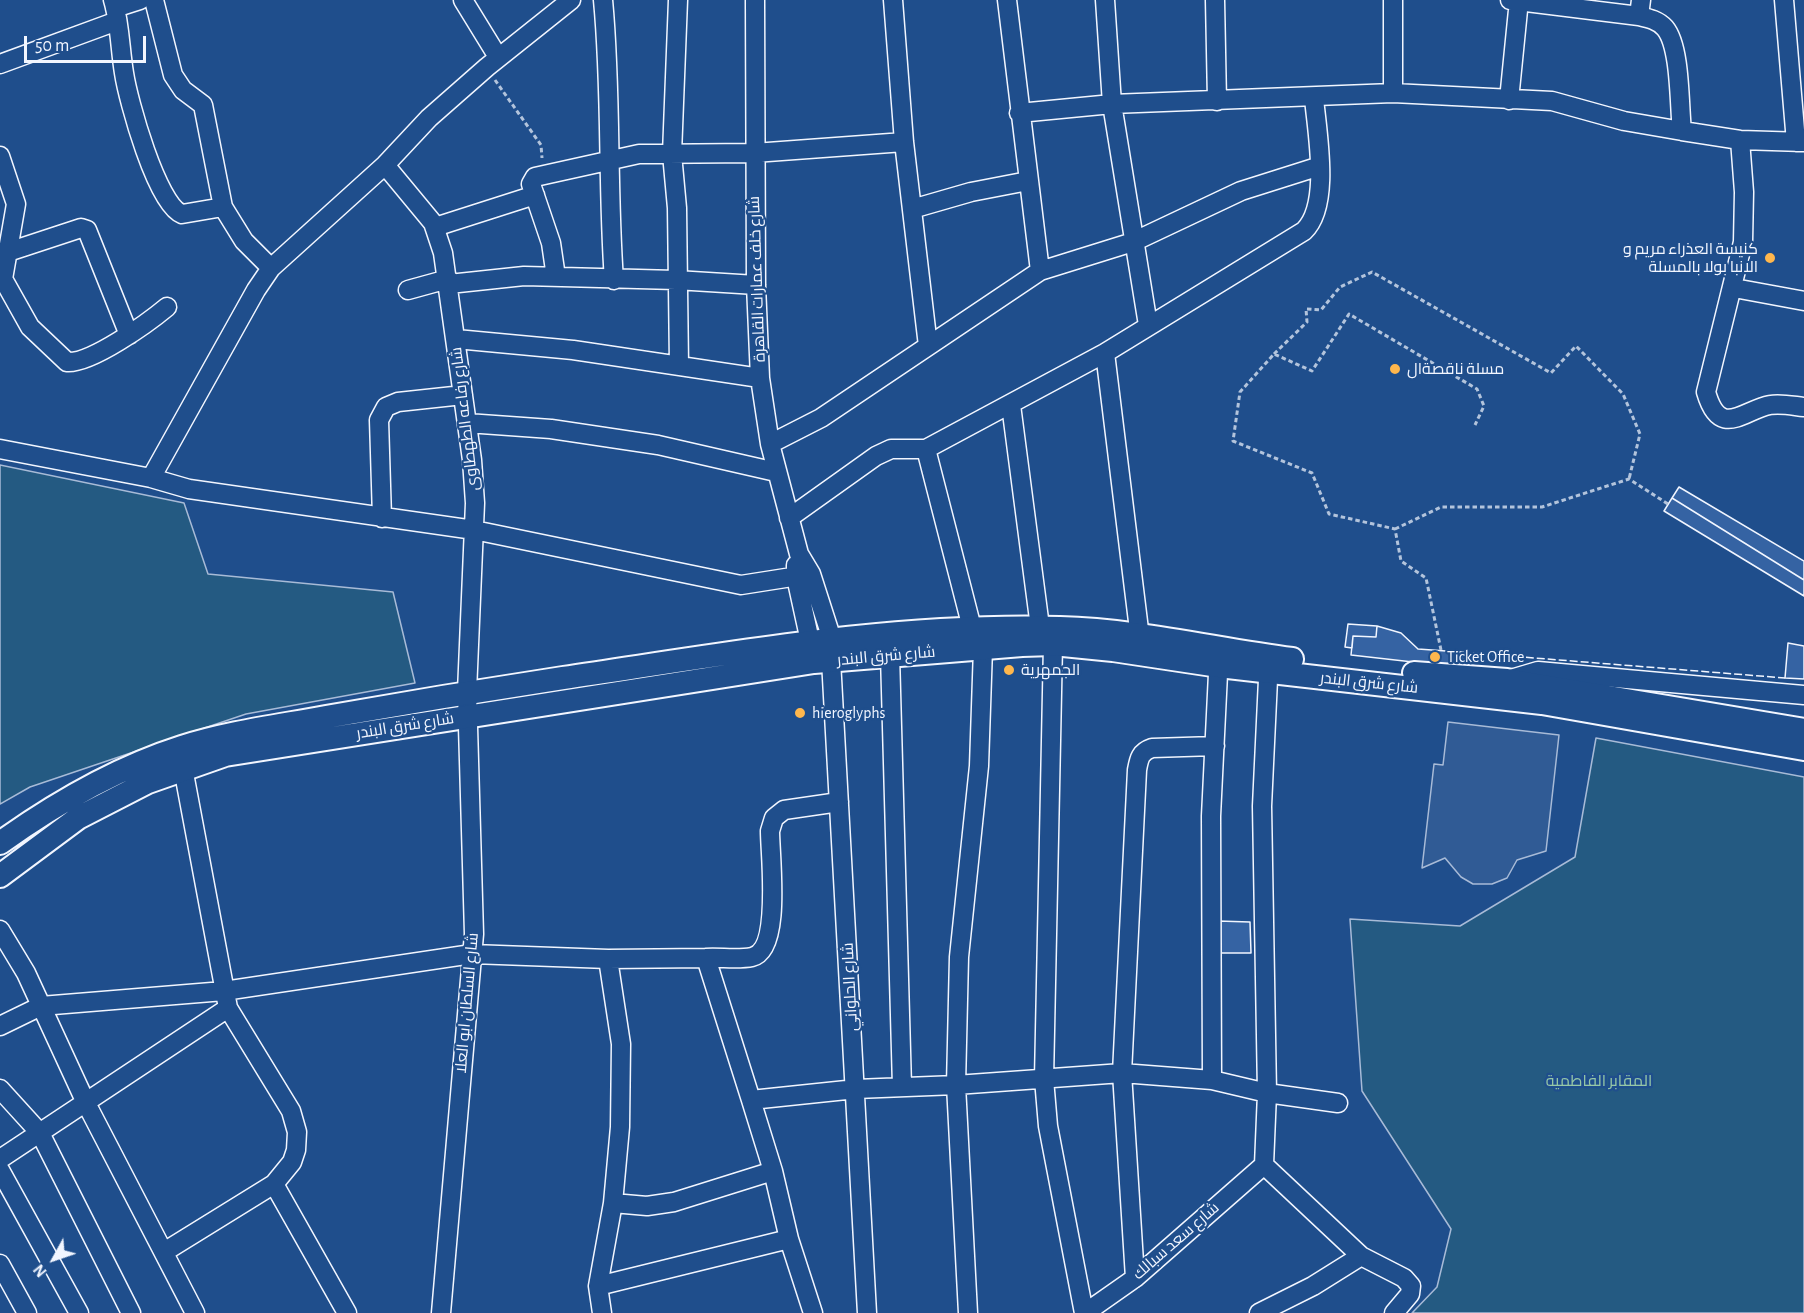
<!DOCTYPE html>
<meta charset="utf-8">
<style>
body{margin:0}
#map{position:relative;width:1804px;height:1313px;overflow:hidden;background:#1f4e8c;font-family:"Alegreya Sans",sans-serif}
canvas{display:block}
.north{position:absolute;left:24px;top:1229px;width:60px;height:60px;-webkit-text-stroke:4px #1f4e8c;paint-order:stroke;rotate:230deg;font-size:16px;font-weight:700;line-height:24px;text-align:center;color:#f2f6ff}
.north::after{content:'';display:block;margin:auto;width:21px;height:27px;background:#f2f6ff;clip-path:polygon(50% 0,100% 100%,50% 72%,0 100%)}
.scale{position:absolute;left:24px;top:36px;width:122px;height:27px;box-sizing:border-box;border:3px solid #f2f6ff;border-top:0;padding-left:8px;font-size:18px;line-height:21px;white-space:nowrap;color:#f2f6ff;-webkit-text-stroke:4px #1f4e8c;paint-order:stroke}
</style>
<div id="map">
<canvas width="1804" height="1313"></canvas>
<div class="north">N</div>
<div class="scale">50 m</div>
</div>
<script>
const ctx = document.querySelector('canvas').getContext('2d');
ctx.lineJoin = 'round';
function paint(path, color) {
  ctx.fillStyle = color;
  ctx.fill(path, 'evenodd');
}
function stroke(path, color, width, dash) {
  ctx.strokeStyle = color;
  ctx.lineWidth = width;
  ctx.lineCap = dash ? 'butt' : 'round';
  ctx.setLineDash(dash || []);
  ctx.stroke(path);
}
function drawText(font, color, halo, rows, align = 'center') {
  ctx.font = font + ' "Alegreya Sans",Cairo,sans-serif';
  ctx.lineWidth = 4.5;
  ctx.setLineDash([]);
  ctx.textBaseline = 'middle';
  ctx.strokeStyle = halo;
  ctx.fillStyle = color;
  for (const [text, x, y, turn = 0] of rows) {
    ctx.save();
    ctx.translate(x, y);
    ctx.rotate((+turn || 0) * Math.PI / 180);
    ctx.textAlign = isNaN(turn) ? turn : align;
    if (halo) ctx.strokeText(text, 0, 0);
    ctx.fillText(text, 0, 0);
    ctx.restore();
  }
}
const green = new Path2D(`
 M 0,465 L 184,503 L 208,574 L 393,592 L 415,683 L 246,714 L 30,787 L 0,804 Z
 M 1596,738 L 1804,777 L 1804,1313 L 1412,1313 L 1437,1287 L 1451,1229 L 1362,1091 L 1350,919 L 1460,926 L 1575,857 Z`);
paint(green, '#245a82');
stroke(green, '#a8bbd7', 1.5);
const parking = new Path2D(`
 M 1448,722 L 1559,735 L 1546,851 L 1517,860 L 1507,878 L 1492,884 L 1473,884 L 1461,877 L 1445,858 L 1422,868 L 1434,764 L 1443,765 Z`);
paint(parking, '#305b95');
stroke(parking, '#a8bbd7', 1.5);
const building = new Path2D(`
 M 1679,487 L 1804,561 L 1804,580 L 1672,498 Z
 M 1672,498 L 1804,580 L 1804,596 L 1664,511 Z
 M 1348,624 L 1377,626 L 1376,637 L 1353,636 L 1352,648 L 1345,647 Z
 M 1377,626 L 1401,633 L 1418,649 L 1460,652 L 1466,668 L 1351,655 L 1353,636 L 1376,637 Z
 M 1788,643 L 1804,646 L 1804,679 L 1785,678 Z
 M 1218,921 L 1250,922 L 1251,953 L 1216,953 Z`);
paint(building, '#3563a3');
stroke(building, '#f2f6ff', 1.5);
const minor = new Path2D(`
 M 113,0 C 120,23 120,49 124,73 C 128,100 157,205 182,214 L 223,207 L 244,241 L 271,268
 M 154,0 L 173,75 L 183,90 L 203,105 L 223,207
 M 463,0 L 498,57
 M 603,0 C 612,93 607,186 614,280
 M 678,0 L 672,154 L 677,208 L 679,366
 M 755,0 L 756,285 L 760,378 L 770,444 L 799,554 L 811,574 L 836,652
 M 893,0 L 904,142 L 928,346
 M 1007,0 L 1040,271
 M 1105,0 L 1112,104 L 1148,325
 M 1215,0 L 1217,101
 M 1393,0 L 1393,93
 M 1510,0 L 1639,16
 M 1641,0 L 1639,16 C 1648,18 1658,20 1665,28 C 1681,47 1679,106 1682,131 L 1740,140 L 1804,142
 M 1784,0 L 1796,142
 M 115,8 L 140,0
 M 0,64 L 117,21
 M 1509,100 L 1519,0
 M 1019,113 L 1112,104 L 1393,93 L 1552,101 L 1624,121 L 1682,131
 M 1740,140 L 1744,192 L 1743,242 L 1706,392 C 1720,440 1743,410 1770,405 C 1781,403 1794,406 1804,407
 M 0,156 L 16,204 L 3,279 L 30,327 L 67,362 C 91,364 149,322 167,307
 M 385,165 L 433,223 L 443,253 L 472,460 L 475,503 L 467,692 L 474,934 L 441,1313
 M 912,209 L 971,192 L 1028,181
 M 435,227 L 535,195
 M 5,253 L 81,228 L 87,230 L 129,335
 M 556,277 L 551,243 L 531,184 L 535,177 L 639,154 L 754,153 L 904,142
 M 449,284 L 524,276 L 676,280 L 756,285
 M 1734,288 L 1804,301
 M 408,290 L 448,279
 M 456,339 L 573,350 L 760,378
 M 1105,353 L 1141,646
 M 1011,405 L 1040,627
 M 467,423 L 551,429 L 658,445 L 776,472
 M 770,444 L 821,418 L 1040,271 L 1133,242 L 1241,191 L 1320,166
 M 0,449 L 151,478 L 189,489 L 474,530 L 741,585 L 811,574
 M 151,478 L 256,290 L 271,268 L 385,165 L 429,118 L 487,67 L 571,0
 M 382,518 L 379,420 L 386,407 L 398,402 L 463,395
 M 789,518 L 876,456 L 891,449 L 926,449
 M 796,565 L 796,577 L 813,655
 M 972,628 L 926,449 L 1105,353 L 1304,231 C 1331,205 1317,133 1314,98
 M 1053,644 L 1044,1079 L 1048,1126 L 1084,1313
 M 890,655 L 902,1087
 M 831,660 L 867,1313
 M 1511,679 L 1538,671 L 1804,695
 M 0,930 L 26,973 L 86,1103 L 195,1313
 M 706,958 C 720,957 738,960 752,957 C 782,950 770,857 770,831 L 774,818 L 784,810 L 839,802
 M 0,1026 L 41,1006 L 224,991 L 472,954 L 608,959 L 706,958 L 751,1100 L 773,1171 L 789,1239 L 813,1313
 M 1212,1080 L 1211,816 L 1219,653
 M 0,1089 L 40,1133 L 131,1313
 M 751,1100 L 856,1089 L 956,1085 L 1122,1073 L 1212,1080 L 1267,1093 L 1262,806 L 1269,658
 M 1338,1103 L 1267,1093 L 1264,1165 L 1361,1256 L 1404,1278 L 1411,1286 L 1410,1294 L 1394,1313
 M 0,1159 L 228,1008
 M 0,1170 L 79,1313
 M 274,1184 L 347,1313
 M 613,1203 L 647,1206 L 674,1202 L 773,1171
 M 164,1252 L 274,1184 L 292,1162 L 296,1150 L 297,1132 L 291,1111 L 228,1008 L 183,768
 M 0,1264 L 27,1313
 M 1135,1278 L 1122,1073 L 1137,770 C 1139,759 1140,752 1152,748 L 1215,746
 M 598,1286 L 789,1239
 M 602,1313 L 598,1286 L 613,1203 L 620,1127 L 621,1044 L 608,959
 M 968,1313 L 956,1085 L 959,957 L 979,766 L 983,648
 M 1085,1313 L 1135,1278 L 1264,1165
 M 1259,1313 L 1313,1286 L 1361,1256`);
const major = new Path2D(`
 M 1414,673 L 1507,680 L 1804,730
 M 0,843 C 56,803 116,768 182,747 C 229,732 278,726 326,717 C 405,703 484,690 563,678 C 727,654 894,623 1060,628 C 1138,630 1215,649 1292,659
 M 0,876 L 78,818 L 148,782 L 225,755 L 814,662 L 1022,645 L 1053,644 L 1113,650 L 1219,666 L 1542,703 L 1804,749`);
stroke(minor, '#f2f6ff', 21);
stroke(major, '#f2f6ff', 26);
stroke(new Path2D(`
 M 495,80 L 541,145 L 542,158
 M 1274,354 L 1307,322 L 1306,309 L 1321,310 L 1340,287 L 1372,272 L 1551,373 L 1576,346 L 1623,394 L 1640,434 L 1629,479
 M 1395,529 L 1441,507 L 1542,507 L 1629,479 L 1668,504
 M 1441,650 L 1426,578 L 1401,561 L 1395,529 L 1329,514 L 1312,473 L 1233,441 L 1240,392 L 1274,354 L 1312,371 L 1349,314 L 1477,389 L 1484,406 L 1475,425`), '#b3c4dc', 3, [4.5, 3]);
stroke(minor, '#1f4e8c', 18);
stroke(major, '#1f4e8c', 22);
stroke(new Path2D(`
 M 1460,652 L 1785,678`), '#f2f6ff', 1.5, [8, 3]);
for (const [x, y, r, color] of [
 [1770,258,6,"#ffb74d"],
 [1395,369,6,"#ffb74d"],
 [1435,657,6,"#ffb74d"],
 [1009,670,6,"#ffb74d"],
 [800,713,6,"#ffb74d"]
]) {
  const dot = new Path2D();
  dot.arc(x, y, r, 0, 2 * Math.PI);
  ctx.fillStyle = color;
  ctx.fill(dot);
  stroke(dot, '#1f4e8c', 2);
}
drawText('16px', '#f2f6ff', '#1f4e8c', [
 ["كنيسة العذراء مريم و",1758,249,"right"],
 ["الانبا بولا بالمسلة",1758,267,"right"],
 ["مسلة ناقصةال",1407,369],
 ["Ticket Office",1447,657],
 ["الجمهرية",1021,670],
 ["hieroglyphs",812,713]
], 'left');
drawText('16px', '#f2f6ff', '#1f4e8c', [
 ["شارع خلف عمارات القاهرة",757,279,-92],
 ["شارع رفاعه الطهطاوى",465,419,-97],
 ["شارع شرق البندر",886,656,-5],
 ["شارع شرق البندر",1369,683,6],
 ["شارع شرق البندر",405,726,-9],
 ["شارع الحلواني",850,987,-93],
 ["شارع السلطان ابو العلا",467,1003,-85],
 ["شارع سعد سبالك",1176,1241,-41]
]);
drawText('16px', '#97c8a6', '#1f4e8c', [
 ["المقابر الفاطمية",1599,1081]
]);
</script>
